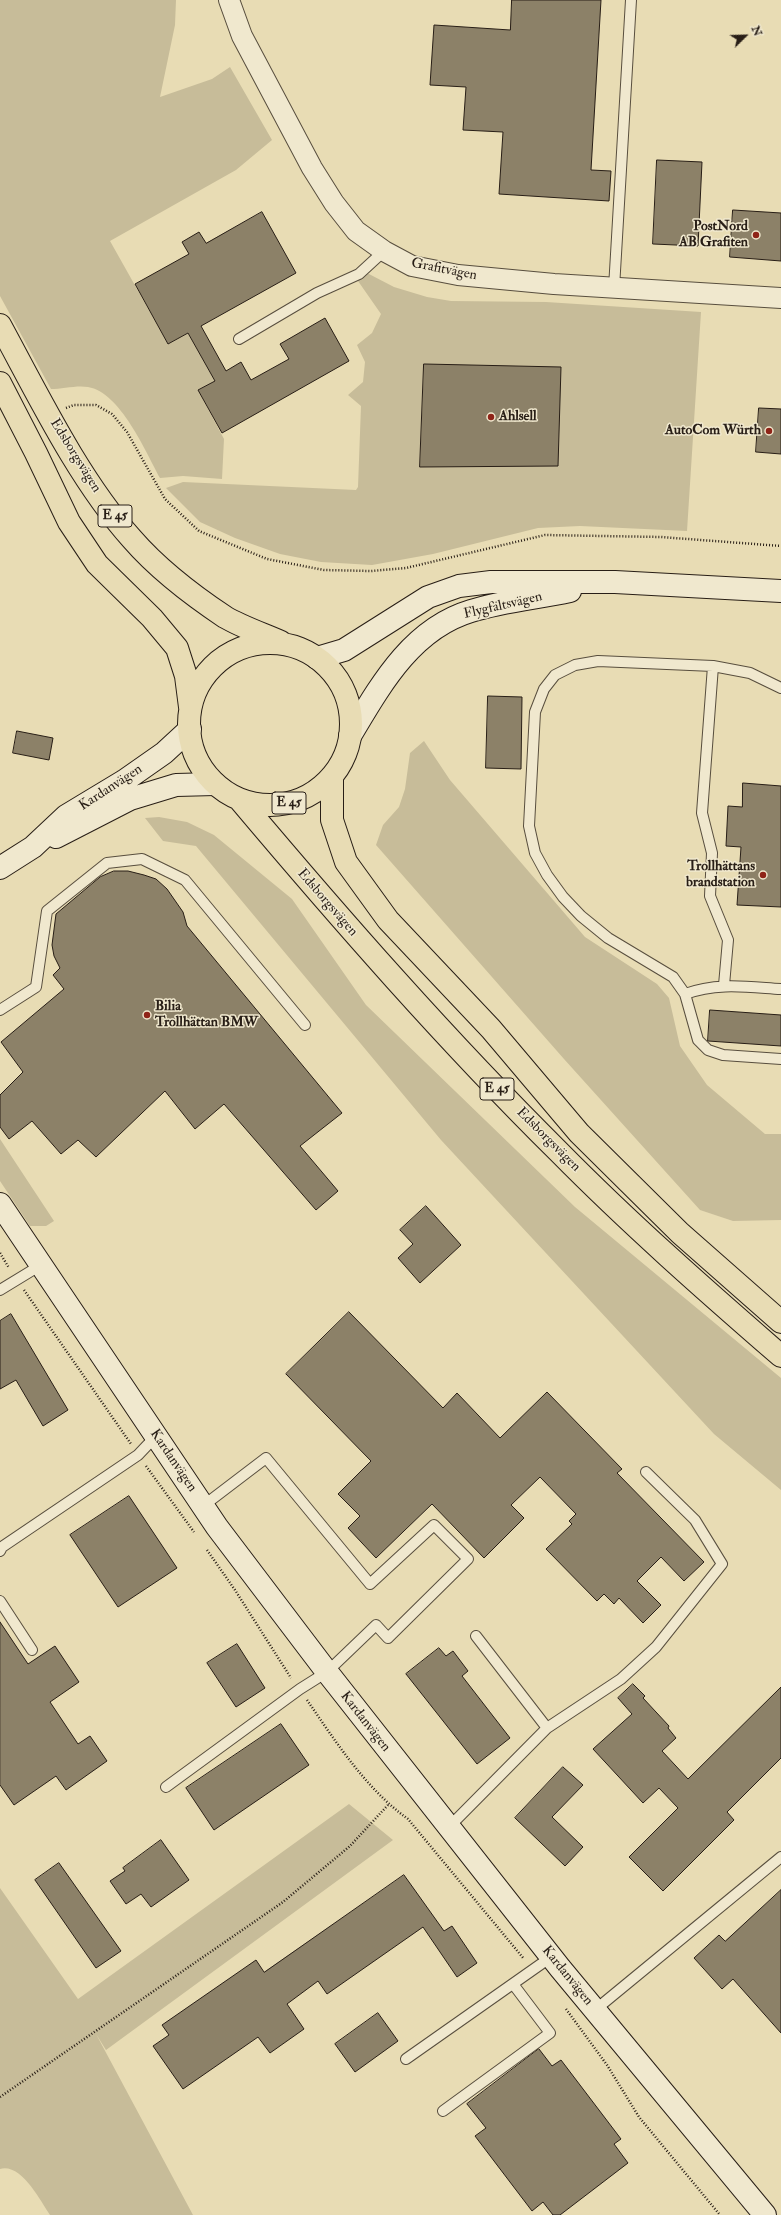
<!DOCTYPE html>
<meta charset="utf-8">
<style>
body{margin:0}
#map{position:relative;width:781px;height:2215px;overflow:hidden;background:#e8dcb4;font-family:"IM FELL Double Pica",serif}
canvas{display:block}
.north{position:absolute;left:725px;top:16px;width:40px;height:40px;-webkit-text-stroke:3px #f0e8ce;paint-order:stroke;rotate:67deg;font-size:11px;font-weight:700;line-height:16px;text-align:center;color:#281e16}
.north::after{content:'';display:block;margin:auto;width:14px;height:18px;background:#281e16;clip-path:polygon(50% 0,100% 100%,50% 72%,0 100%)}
</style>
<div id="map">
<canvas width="781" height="2215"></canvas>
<div class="north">N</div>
</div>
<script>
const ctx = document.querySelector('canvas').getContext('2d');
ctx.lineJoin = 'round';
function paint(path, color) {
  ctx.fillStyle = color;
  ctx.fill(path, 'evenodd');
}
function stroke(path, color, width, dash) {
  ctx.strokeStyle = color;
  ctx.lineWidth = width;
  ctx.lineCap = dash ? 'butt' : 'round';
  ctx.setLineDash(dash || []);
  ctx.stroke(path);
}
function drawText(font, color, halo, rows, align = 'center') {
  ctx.font = font + ' "IM FELL Double Pica",serif';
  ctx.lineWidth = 3;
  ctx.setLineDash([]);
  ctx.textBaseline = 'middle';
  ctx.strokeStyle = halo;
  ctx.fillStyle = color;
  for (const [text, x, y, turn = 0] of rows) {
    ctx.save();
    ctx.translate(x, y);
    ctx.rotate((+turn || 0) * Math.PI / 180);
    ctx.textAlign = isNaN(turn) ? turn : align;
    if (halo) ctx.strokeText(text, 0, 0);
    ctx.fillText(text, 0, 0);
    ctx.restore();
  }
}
paint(new Path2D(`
 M 0,0 L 176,0 L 175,25 L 160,97 L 212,79 L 230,67 L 272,140 L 236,170 L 110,241 L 168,344 L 188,333 L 215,381 L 198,390 L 224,439 L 222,479 L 183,476 L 160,478 C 146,452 120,392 88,387 C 77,385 62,389 51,389 L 0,296 Z
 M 367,273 L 394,287 L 427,297 L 451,301 L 546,302 L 701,312 L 687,531 L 580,526 L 538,528 L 433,554 L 372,565 L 321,562 L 280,554 L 235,538 L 200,522 L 166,488 L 183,482 L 356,490 L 358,487 L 361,406 L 348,395 L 363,382 L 365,362 L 357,345 L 372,333 L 381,314 L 358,281 L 359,276 Z
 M 424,741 L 450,780 L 585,937 L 657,984 L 669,998 L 680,1046 L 707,1085 L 765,1134 L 781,1134 L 781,1220 L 733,1221 L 700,1210 L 564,1059 L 376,845 L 383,825 L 399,807 L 405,789 L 410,753 Z
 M 159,817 L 187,822 L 214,835 L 292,899 L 366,1005 L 575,1207 L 781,1378 L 781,1490 L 714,1434 L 441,1140 L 196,846 L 163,841 L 145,818 Z
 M 0,1139 L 54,1221 L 46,1226 L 30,1226 L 0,1181 Z
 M 349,1804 L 393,1840 L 106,2050 L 96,2034 L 193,2215 L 50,2215 C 40,2200 21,2163 0,2169 L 0,1888 L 78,1999 Z`), '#c7bc99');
const building = new Path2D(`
 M 512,0 L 601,0 L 591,170 L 611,171 L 609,201 L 499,194 L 503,132 L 463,130 L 466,87 L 430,85 L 434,25 L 510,30 Z
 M 657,160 L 702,162 L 698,246 L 653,244 Z
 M 733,210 L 781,213 L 781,261 L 730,257 Z
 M 262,212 L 296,273 L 201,326 L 226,371 L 241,362 L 251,380 L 289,359 L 280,344 L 325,318 L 349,361 L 222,433 L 198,390 L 215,381 L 188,333 L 168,344 L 135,284 L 189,254 L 182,242 L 199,232 L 206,243 Z
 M 424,364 L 561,367 L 558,466 L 420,467 Z
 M 759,408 L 781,409 L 781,454 L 756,452 Z
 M 488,696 L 522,697 L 521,769 L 486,768 Z
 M 17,731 L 53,738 L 49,760 L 13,753 Z
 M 743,783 L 781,786 L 781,907 L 737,905 L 741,847 L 726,846 L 728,806 L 742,807 Z
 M 114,871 L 128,871 L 144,875 L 156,879 L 167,889 L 183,912 L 187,926 L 342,1113 L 300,1146 L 338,1191 L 316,1210 L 224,1104 L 195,1129 L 165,1091 L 96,1157 L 78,1140 L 61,1154 L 32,1121 L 9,1139 L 0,1127 L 0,1095 L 23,1072 L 1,1042 L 64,989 L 53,975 L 60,968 L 54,956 L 52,945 L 56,914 L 100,877 Z
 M 710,1010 L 781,1015 L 781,1046 L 708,1041 Z
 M 426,1206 L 461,1245 L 420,1283 L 398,1258 L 413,1244 L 400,1230 Z
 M 349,1312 L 443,1408 L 457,1393 L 500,1438 L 547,1392 L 622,1469 L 617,1473 L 704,1562 L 684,1581 L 661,1557 L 637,1581 L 661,1605 L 643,1623 L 619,1598 L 614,1604 L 604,1594 L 597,1601 L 546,1549 L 572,1524 L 569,1521 L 576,1514 L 540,1477 L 511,1505 L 524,1518 L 484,1558 L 432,1504 L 376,1558 L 348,1528 L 360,1516 L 338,1494 L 371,1461 L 286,1374 Z
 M 11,1314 L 68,1410 L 43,1426 L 16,1380 L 0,1389 L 0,1321 Z
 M 129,1496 L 177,1568 L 118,1607 L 70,1535 Z
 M 0,1622 L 28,1664 L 55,1646 L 79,1682 L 50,1702 L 78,1744 L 90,1736 L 107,1761 L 66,1790 L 56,1776 L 14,1805 L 0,1785 Z
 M 237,1644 L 265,1688 L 236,1707 L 207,1663 Z
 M 439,1648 L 446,1656 L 453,1651 L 468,1671 L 462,1676 L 510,1738 L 477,1764 L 406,1674 Z
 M 633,1684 L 645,1696 L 643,1698 L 669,1726 L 668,1728 L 676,1738 L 662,1751 L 688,1779 L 781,1687 L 781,1758 L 727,1812 L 734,1820 L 663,1891 L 629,1857 L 678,1808 L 659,1788 L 643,1803 L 593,1749 L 632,1714 L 618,1698 Z
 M 281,1724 L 309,1765 L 214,1830 L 186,1788 Z
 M 563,1767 L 583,1785 L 552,1817 L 583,1847 L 565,1866 L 515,1818 Z
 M 161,1840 L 189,1880 L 151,1907 L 141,1894 L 126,1904 L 110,1881 L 125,1871 L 123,1868 Z
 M 59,1863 L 121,1951 L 96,1968 L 35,1880 Z
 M 404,1875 L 444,1931 L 452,1926 L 477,1963 L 457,1977 L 423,1927 L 327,1994 L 318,1981 L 287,2004 L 304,2029 L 270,2053 L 258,2037 L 183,2089 L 153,2046 L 169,2035 L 162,2025 L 256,1960 L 264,1972 Z
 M 781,1890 L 781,2033 L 733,1979 L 722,1989 L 694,1958 L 719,1935 L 725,1941 Z
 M 378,2013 L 398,2041 L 355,2072 L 335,2044 Z
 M 539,2049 L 552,2066 L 561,2060 L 621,2139 L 614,2144 L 628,2163 L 560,2215 L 553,2215 L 543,2202 L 532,2211 L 475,2136 L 486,2128 L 467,2104 Z`);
paint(building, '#8c8168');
stroke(building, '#281e16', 1);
const lane = new Path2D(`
 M 614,288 L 631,0
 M 239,339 L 317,293 L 359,274 L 384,251
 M 713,666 L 702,813 L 712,853 L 710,896 L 728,940 L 724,985
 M 781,688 L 750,673 L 713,666 L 598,661 L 575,665 L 555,675 L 544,689 L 535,712 L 529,826 L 535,853 L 547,875 L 563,897 L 581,916 L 608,938 L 673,977 L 685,994 L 698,1040 L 708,1050 L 723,1055 L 781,1059
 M 685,994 C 717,982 748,987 781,989
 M 0,1010 L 36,987 L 47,911 L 107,863 L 142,859 L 185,880 L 305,1025
 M 0,1290 L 41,1265
 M 0,1551 L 2,1547 L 138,1455 L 156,1436
 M 0,1601 L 32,1650
 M 547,1728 L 621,1679 L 656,1647 L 722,1564 L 695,1520 L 646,1472
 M 166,1787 L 300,1689 L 327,1672 L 376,1625 L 388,1638 L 468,1559 L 434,1525 L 370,1584 L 266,1458 L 203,1506
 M 448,1828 L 547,1728 L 476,1636
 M 595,2010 L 781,1857
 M 406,2059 L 551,1957
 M 443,2111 L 550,2033 L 513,1984`);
const street = new Path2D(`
 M 229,0 L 242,36 L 312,168 L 334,203 L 356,231 L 384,251 L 412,266 L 458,275 L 554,284 L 781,298`);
const secondary = new Path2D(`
 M 317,658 L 344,650 L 428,597 L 459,586 L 491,582 L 615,582 L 781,591
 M 350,736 C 380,686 411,629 471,611 C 502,601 537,598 570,591
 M 56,837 L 130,799 L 176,785 L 215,784
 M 0,868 L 33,847 L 66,816 L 124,781 L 164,753 L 190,729
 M 0,1204 L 217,1527 L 327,1672 L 560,1968 L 765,2215`);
const highway = new Path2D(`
 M 0,325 C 38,395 79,480 132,539 C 158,569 192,595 225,617 C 242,627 263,634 281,642
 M 0,383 L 36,453 L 69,522 L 97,564 L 152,618 L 177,648 L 186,676 L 190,707
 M189 724a81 81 0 1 1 162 0a81 81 0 1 1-162 0Z
 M 332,776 L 332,820 L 346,862 L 388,920 L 491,1029 L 579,1133 L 680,1233 L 781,1322
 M 239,799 C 341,920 446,1040 559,1152 C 630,1224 705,1290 781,1356`);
stroke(lane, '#584e3e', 12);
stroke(street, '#584e3e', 22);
stroke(secondary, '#281e16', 24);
stroke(highway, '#281e16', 24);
stroke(new Path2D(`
 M 66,408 L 74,405 L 96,405 L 112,414 L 127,432 L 165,499 L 199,531 L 267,559 L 324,570 L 371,571 L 406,568 L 545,535 L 661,537 L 781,546
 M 0,1253 L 9,1268
 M 24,1290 L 131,1444
 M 146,1466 L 194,1532
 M 207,1550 L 235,1590 L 291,1678
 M 307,1700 C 336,1742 366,1789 408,1819 L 524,1959
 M 566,2009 L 607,2065 L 639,2117 L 720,2215
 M 0,2097 L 283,1902 L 350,1846 L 388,1805`), '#281e16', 2.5, [1, 2]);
stroke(lane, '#f0e8ce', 10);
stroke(street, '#f0e8ce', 20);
stroke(secondary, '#f0e8ce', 22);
stroke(highway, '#e8dcb4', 22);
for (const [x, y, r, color] of [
 [756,235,4,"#8f2418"],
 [491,417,4,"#8f2418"],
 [769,431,4,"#8f2418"],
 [763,875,4,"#8f2418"],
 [147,1015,4,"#8f2418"]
]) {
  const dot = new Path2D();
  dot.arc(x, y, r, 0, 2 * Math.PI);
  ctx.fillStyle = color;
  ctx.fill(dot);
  stroke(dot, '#f0e8ce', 1.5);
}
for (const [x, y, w] of [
 [115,516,34],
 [289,803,34],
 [497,1089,34]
]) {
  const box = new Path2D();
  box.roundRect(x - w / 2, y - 11, w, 22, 3);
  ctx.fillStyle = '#f0e8ce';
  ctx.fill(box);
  stroke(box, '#281e16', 1);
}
drawText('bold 13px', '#281e16', null, [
 ["E 45",115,516],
 ["E 45",289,803],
 ["E 45",497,1089]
]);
drawText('bold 14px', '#281e16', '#f0e8ce', [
 ["PostNord",748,227],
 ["AB Grafiten",748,243],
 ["Ahlsell",499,417,"left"],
 ["AutoCom Würth",761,431],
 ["Trollhättans",755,867],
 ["brandstation",755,883],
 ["Bilia",155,1007,"left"],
 ["Trollhättan BMW",155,1023,"left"]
], 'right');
drawText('14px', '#281e16', '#f0e8ce', [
 ["Grafitvägen",444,270,11],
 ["Edsborgsvägen",75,456,58],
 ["Flygfältsvägen",503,606,-13],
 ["Kardanvägen",111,788,-33],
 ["Edsborgsvägen",327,903,49],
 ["Edsborgsvägen",548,1140,45],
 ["Kardanvägen",173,1461,56],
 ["Kardanvägen",365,1722,52],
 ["Kardanvägen",567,1976,51]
]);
</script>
